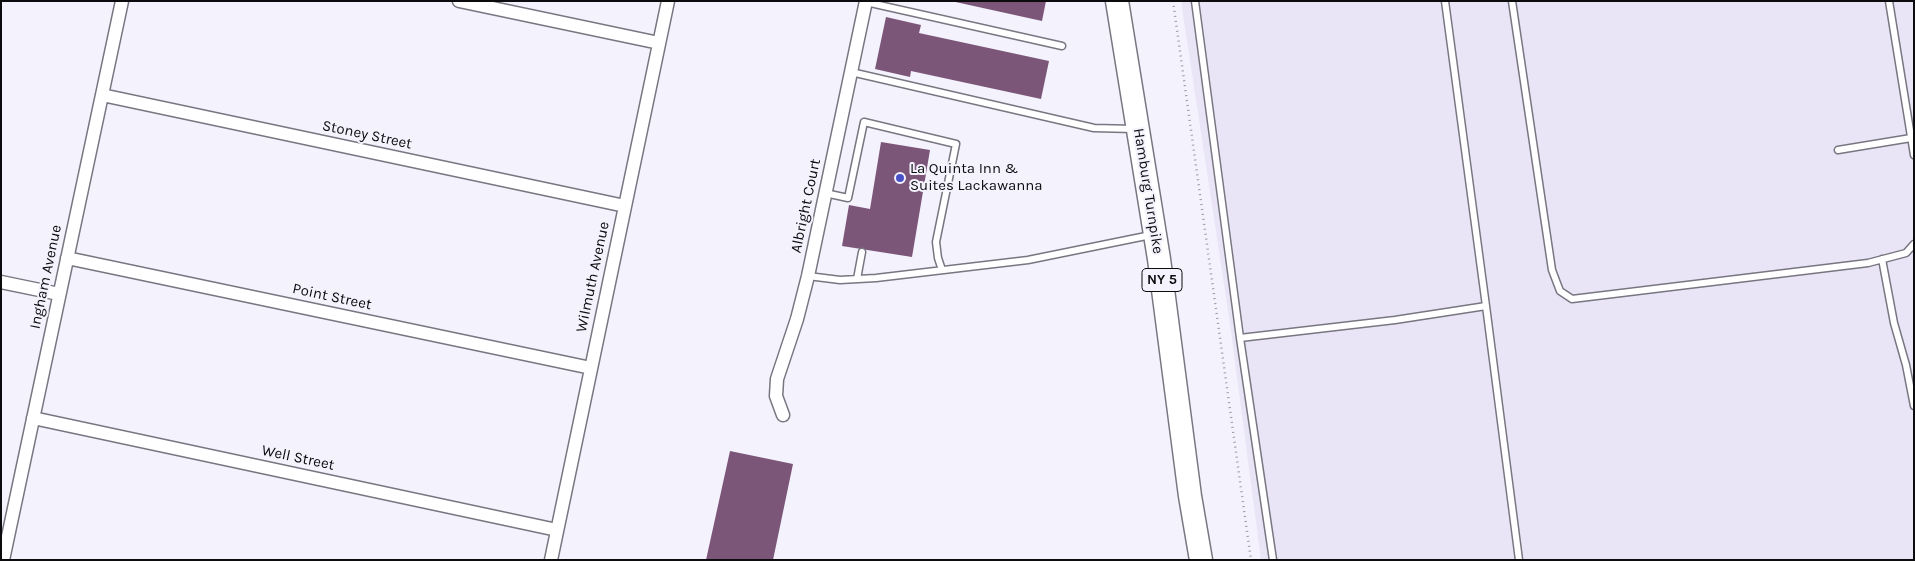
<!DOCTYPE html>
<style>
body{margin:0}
#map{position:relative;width:1915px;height:561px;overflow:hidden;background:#f4f2fd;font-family:Karla,sans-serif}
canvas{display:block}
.frame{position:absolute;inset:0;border:2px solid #0c0c0f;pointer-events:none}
</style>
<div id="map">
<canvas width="1915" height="561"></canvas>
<div class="frame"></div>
</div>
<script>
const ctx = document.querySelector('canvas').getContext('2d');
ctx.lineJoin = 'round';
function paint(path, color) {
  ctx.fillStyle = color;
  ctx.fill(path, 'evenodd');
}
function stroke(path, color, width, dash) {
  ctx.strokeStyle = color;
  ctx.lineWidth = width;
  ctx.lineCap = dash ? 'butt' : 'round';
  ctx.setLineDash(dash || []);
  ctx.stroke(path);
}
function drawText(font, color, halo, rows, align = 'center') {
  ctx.font = font + ' Karla,sans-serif';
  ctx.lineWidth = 4;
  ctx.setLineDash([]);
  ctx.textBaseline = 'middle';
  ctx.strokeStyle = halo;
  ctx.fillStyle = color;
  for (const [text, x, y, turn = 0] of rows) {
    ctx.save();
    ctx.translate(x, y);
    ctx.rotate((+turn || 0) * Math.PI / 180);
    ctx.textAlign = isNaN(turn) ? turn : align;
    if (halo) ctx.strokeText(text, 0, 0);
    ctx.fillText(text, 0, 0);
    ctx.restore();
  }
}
paint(new Path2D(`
 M 1181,1 L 1914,1 L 1914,560 L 1261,560 L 1230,324 Z`), '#e9e5f7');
paint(new Path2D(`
 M 951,1 L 1046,1 L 1042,21 Z
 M 886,17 L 921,25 L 919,33 L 1049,61 L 1041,99 L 911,71 L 910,77 L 875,69 Z
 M 881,142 L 930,150 L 912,257 L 842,246 L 849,205 L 870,209 Z
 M 730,451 L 793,464 L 773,560 L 706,560 Z`), '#7c5679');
const lane = new Path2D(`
 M 1195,1 L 1240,338 L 1395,320 L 1486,306 L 1445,1
 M 1512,1 L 1552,270 L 1560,291 L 1572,299 L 1868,263 L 1906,253 L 1914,244
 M 1889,1 L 1914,155
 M 866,2 L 1062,46
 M 851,72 L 1094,128 L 1134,129
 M 1838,150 L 1911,138
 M 825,193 L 848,198 L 864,122 L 956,144 L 936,242 L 938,258 L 942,270
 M 1882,259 L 1894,323 L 1906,365 L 1914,406
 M 808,276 L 840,280 L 876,278 L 1028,260 L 1151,235
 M 857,279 L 862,252
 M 1486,306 L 1519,560
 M 1240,338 L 1273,560`);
const street = new Path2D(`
 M 459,1 L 659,43
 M 102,95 L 625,206
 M 67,258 L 591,368
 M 1,282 L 59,294
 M 783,415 L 776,396 L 777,379 L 797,319 L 808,276 L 866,1
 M 33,418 L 557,530
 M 3,560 L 122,1
 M 551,560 L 668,1`);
const highway = new Path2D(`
 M 1117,1 L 1159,259 L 1190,496 L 1201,560`);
stroke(lane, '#787680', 9);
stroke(street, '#787680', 15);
stroke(highway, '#787680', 25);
stroke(new Path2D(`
 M 1173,1 L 1251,560`), '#9c9aa2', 2.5, [1, 4]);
stroke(lane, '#fff', 6);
stroke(street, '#fff', 12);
stroke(highway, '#fff', 22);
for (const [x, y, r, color] of [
 [900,178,5,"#4951c6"]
]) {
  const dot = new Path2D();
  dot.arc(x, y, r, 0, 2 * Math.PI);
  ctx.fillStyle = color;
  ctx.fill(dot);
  stroke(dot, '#f4f2fd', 2);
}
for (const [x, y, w] of [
 [1162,280,40]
]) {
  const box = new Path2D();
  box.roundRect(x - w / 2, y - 11.5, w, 23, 4);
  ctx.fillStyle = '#f4f2fd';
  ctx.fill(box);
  stroke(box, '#0c0c0f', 1);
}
drawText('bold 14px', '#0c0c0f', null, [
 ["NY 5",1162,280]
]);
drawText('15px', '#0c0c0f', '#f4f2fd', [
 ["Stoney Street",367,135,12],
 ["Hamburg Turnpike",1148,191,81],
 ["Albright Court",806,206,-78],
 ["Ingham Avenue",46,277,-78],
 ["Wilmuth Avenue",593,277,-78],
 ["Point Street",332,297,12],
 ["Well Street",298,458,12]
]);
drawText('15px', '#0c0c0f', '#f4f2fd', [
 ["La Quinta Inn &",910,169],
 ["Suites Lackawanna",910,186]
], 'left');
</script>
